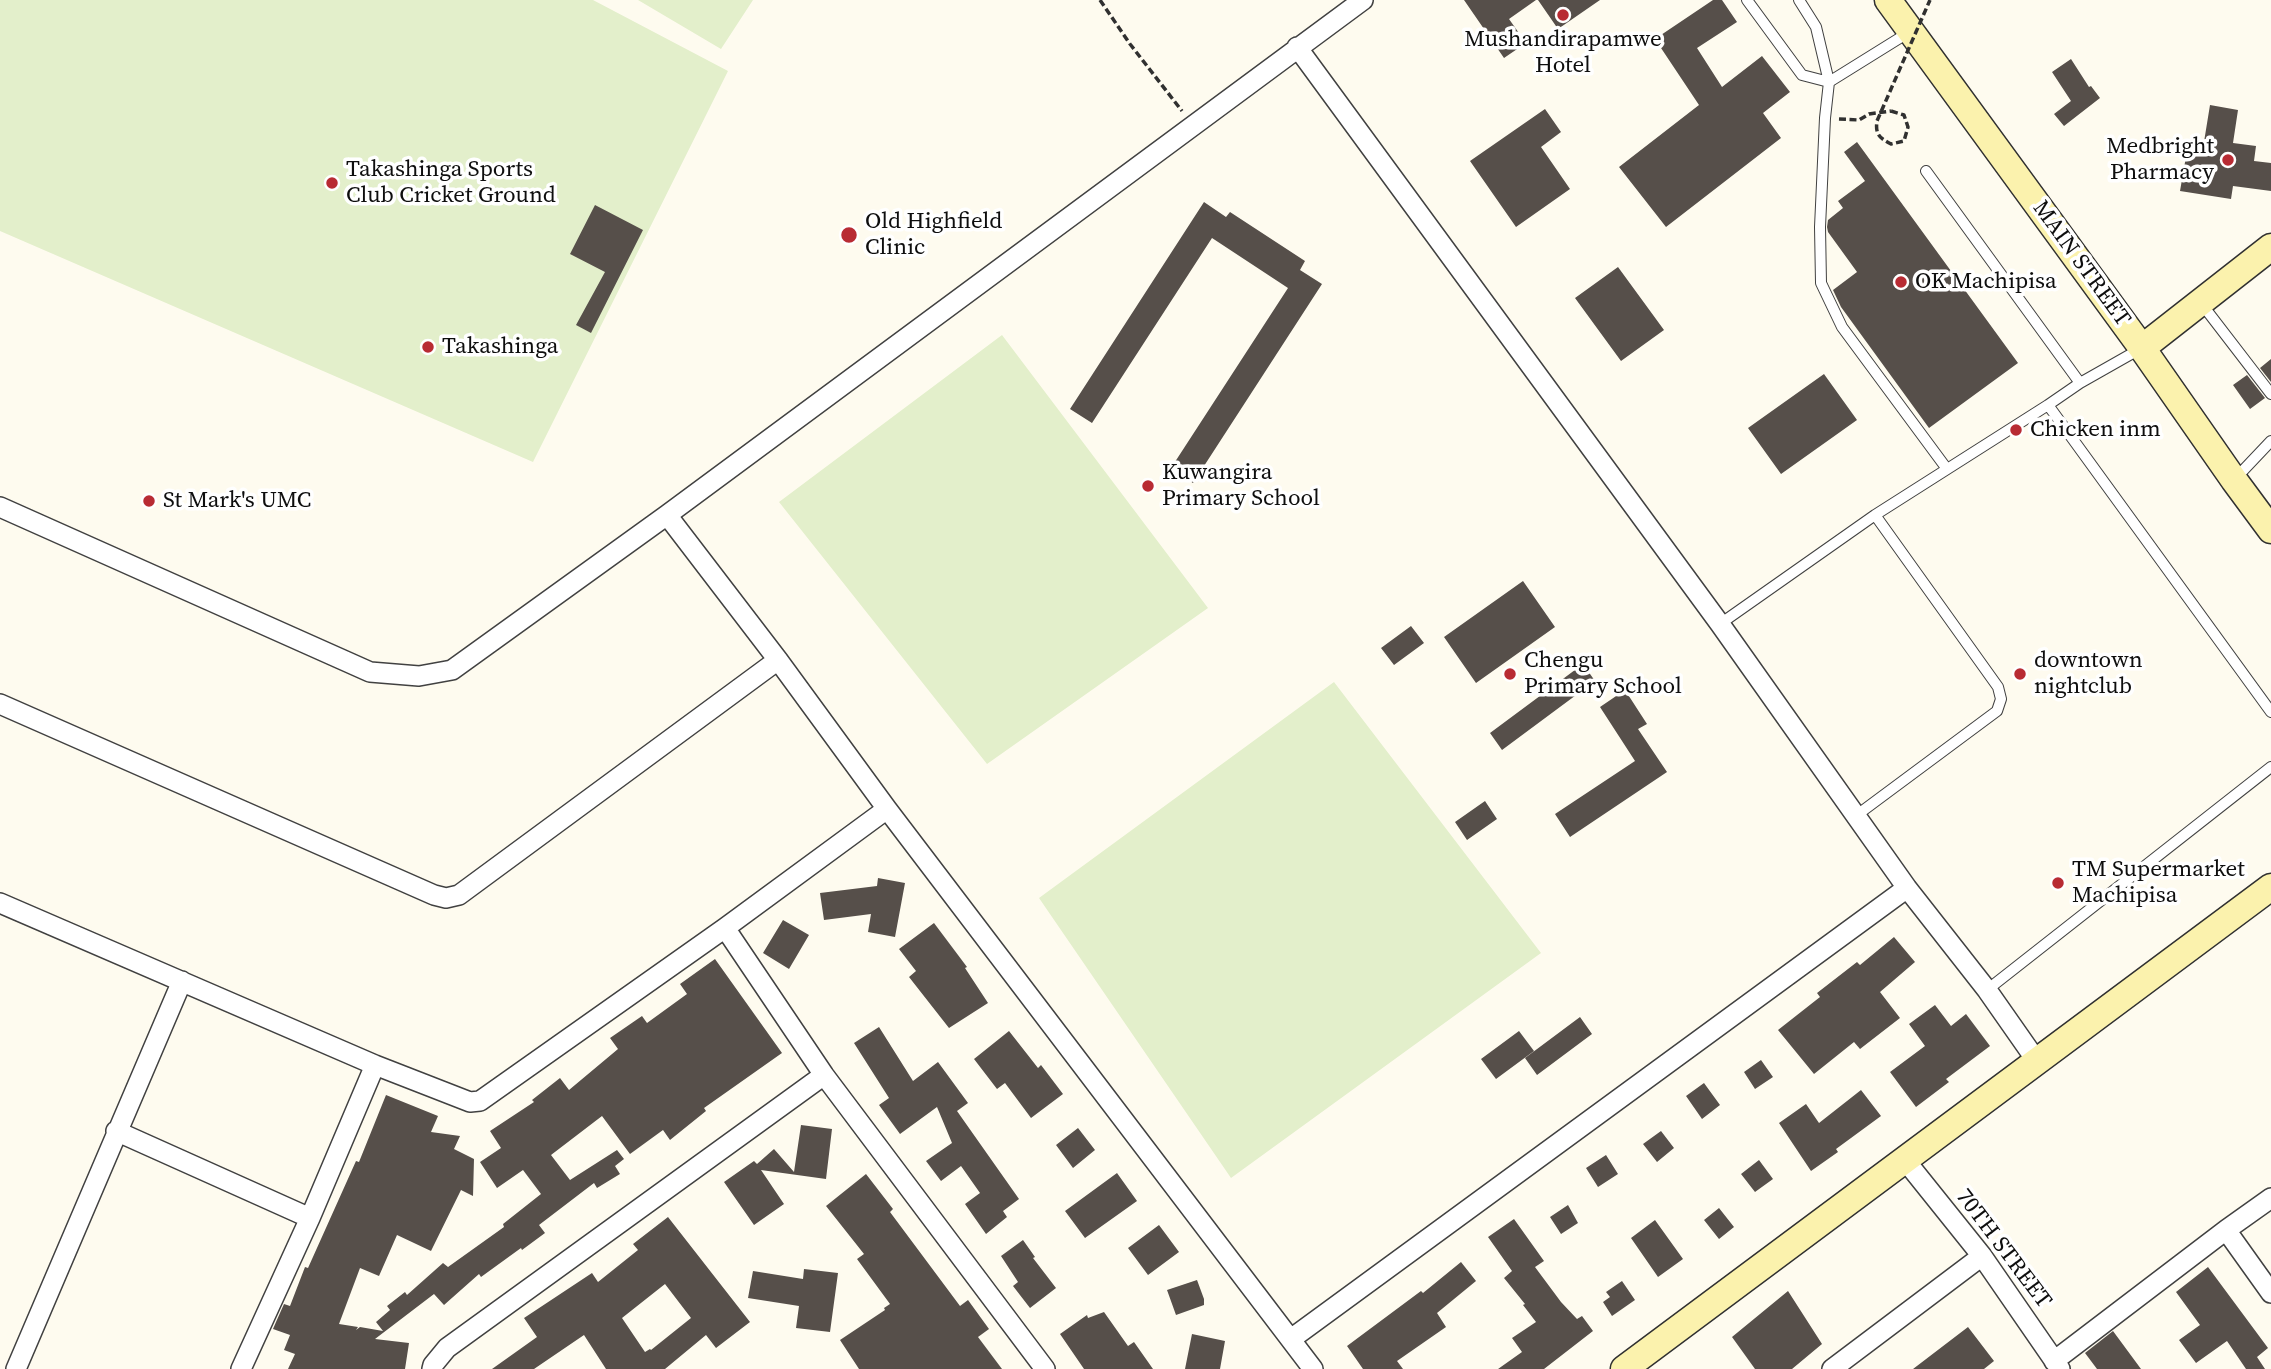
<!DOCTYPE html>
<style>
body{margin:0}
canvas{display:block;background:#fefbef}
</style>
<canvas width="2271" height="1369"></canvas>
<script>
const ctx = document.querySelector('canvas').getContext('2d');
ctx.lineJoin = 'round';
function paint(path, color) {
  ctx.fillStyle = color;
  ctx.fill(path, 'evenodd');
}
function stroke(path, color, width, dash) {
  ctx.strokeStyle = color;
  ctx.lineWidth = width;
  ctx.lineCap = dash ? 'butt' : 'round';
  ctx.setLineDash(dash || []);
  ctx.stroke(path);
}
function drawText(font, color, halo, rows, align = 'center') {
  ctx.font = font + ' "Source Serif 4",serif';
  ctx.lineWidth = 7;
  ctx.setLineDash([]);
  ctx.textBaseline = 'middle';
  ctx.strokeStyle = halo;
  ctx.fillStyle = color;
  for (const [text, x, y, turn = 0] of rows) {
    ctx.save();
    ctx.translate(x, y);
    ctx.rotate((+turn || 0) * Math.PI / 180);
    ctx.textAlign = isNaN(turn) ? turn : align;
    if (halo) ctx.strokeText(text, 0, 0);
    ctx.fillText(text, 0, 0);
    ctx.restore();
  }
}
paint(new Path2D(`
 M 0,0 L 593,0 L 728,71 L 533,462 L 0,231 Z
 M 638,0 L 753,0 L 721,49 Z
 M 1002,335 L 1208,608 L 987,764 L 779,502 Z
 M 1334,682 L 1541,953 L 1231,1178 L 1039,898 Z`), '#e3efcb');
paint(new Path2D(`
 M 1464,0 L 1536,0 L 1509,19 L 1526,43 L 1504,58 Z
 M 1538,0 L 1600,0 L 1558,29 Z
 M 1713,0 L 1722,0 L 1737,22 L 1697,48 L 1722,87 L 1762,56 L 1790,92 L 1763,113 L 1781,138 L 1666,227 L 1619,167 L 1699,105 L 1655,39 Z
 M 2071,59 L 2089,87 L 2091,86 L 2100,98 L 2064,126 L 2054,114 L 2071,101 L 2052,72 Z
 M 2210,105 L 2238,110 L 2233,143 L 2256,146 L 2254,161 L 2271,163 L 2271,191 L 2233,186 L 2231,199 L 2180,191 L 2188,145 L 2203,148 Z
 M 1545,109 L 1561,132 L 1541,147 L 1570,189 L 1516,227 L 1470,161 Z
 M 1857,142 L 2018,363 L 1929,428 L 1841,307 L 1833,290 L 1857,272 L 1828,232 L 1827,227 L 1828,220 L 1843,208 L 1838,201 L 1865,181 L 1844,152 Z
 M 1204,202 L 1226,217 L 1230,212 L 1305,261 L 1300,270 L 1322,284 L 1193,483 L 1171,468 L 1288,288 L 1212,238 L 1092,423 L 1070,409 Z
 M 595,205 L 643,230 L 591,333 L 576,325 L 605,272 L 570,254 Z
 M 1618,267 L 1664,330 L 1621,361 L 1575,298 Z
 M 2271,359 L 2271,382 L 2260,368 Z
 M 1824,374 L 1857,420 L 1781,474 L 1748,428 Z
 M 2247,375 L 2265,398 L 2250,409 L 2233,385 Z
 M 1523,581 L 1555,627 L 1476,683 L 1444,637 Z
 M 1411,626 L 1424,643 L 1394,665 L 1381,648 Z
 M 1583,664 L 1595,681 L 1502,750 L 1490,733 Z
 M 1625,690 L 1647,724 L 1638,729 L 1667,772 L 1570,837 L 1555,814 L 1635,761 L 1600,707 Z
 M 1485,801 L 1497,819 L 1467,840 L 1455,822 Z
 M 878,878 L 905,883 L 895,937 L 868,932 L 871,914 L 824,920 L 820,893 L 877,886 Z
 M 783,920 L 809,935 L 789,969 L 763,953 Z
 M 934,923 L 967,967 L 965,968 L 988,1003 L 949,1028 L 909,977 L 916,971 L 899,949 Z
 M 1894,937 L 1915,962 L 1880,992 L 1900,1018 L 1860,1049 L 1854,1042 L 1814,1074 L 1778,1030 L 1820,997 L 1817,993 L 1857,962 L 1860,965 Z
 M 715,959 L 782,1053 L 704,1108 L 706,1111 L 670,1140 L 663,1130 L 630,1154 L 602,1116 L 551,1155 L 570,1180 L 617,1150 L 624,1159 L 615,1166 L 620,1174 L 597,1188 L 594,1183 L 539,1225 L 545,1233 L 522,1250 L 521,1248 L 481,1277 L 479,1274 L 444,1305 L 434,1294 L 375,1339 L 409,1343 L 405,1369 L 288,1369 L 295,1354 L 284,1350 L 290,1335 L 273,1329 L 276,1322 L 284,1304 L 290,1306 L 305,1267 L 308,1268 L 356,1161 L 359,1162 L 386,1095 L 438,1116 L 431,1132 L 460,1136 L 454,1149 L 474,1159 L 473,1196 L 461,1190 L 431,1251 L 397,1235 L 379,1276 L 360,1268 L 339,1324 L 358,1327 L 356,1330 L 360,1327 L 383,1331 L 376,1322 L 390,1310 L 387,1306 L 405,1292 L 407,1295 L 443,1263 L 448,1267 L 504,1227 L 503,1224 L 541,1194 L 523,1170 L 497,1188 L 480,1162 L 501,1148 L 490,1131 L 534,1102 L 532,1100 L 560,1078 L 569,1090 L 618,1049 L 610,1038 L 642,1016 L 647,1023 L 687,994 L 680,984 Z
 M 1935,1005 L 1951,1026 L 1966,1014 L 1990,1046 L 1946,1079 L 1949,1082 L 1916,1107 L 1890,1072 L 1925,1046 L 1909,1024 Z
 M 1580,1017 L 1592,1034 L 1537,1075 L 1525,1058 Z
 M 879,1027 L 913,1081 L 938,1062 L 968,1103 L 957,1111 L 1019,1199 L 1003,1211 L 1007,1217 L 986,1234 L 965,1204 L 980,1193 L 961,1166 L 941,1181 L 926,1161 L 952,1143 L 937,1107 L 900,1134 L 879,1105 L 889,1098 L 854,1043 Z
 M 1009,1031 L 1038,1068 L 1041,1065 L 1063,1094 L 1031,1118 L 1005,1083 L 997,1089 L 974,1059 Z
 M 1519,1031 L 1534,1051 L 1496,1079 L 1481,1059 Z
 M 1761,1060 L 1773,1077 L 1755,1089 L 1744,1072 Z
 M 1704,1083 L 1720,1105 L 1702,1119 L 1686,1096 Z
 M 1861,1090 L 1881,1116 L 1836,1149 L 1838,1152 L 1811,1171 L 1779,1123 L 1806,1104 L 1819,1123 Z
 M 801,1125 L 832,1129 L 826,1179 L 761,1170 L 784,1204 L 754,1225 L 724,1182 L 754,1161 L 757,1164 L 774,1149 L 794,1172 Z
 M 1078,1128 L 1095,1150 L 1073,1168 L 1056,1145 Z
 M 1661,1131 L 1674,1148 L 1657,1162 L 1643,1144 Z
 M 1606,1155 L 1618,1174 L 1598,1187 L 1586,1168 Z
 M 1759,1160 L 1773,1179 L 1755,1192 L 1741,1174 Z
 M 1117,1173 L 1137,1201 L 1085,1238 L 1065,1211 Z
 M 866,1174 L 893,1209 L 890,1212 L 960,1306 L 968,1300 L 989,1329 L 978,1337 L 1002,1369 L 859,1369 L 840,1340 L 885,1310 L 884,1308 L 890,1304 L 857,1259 L 864,1254 L 826,1206 Z
 M 1568,1205 L 1578,1223 L 1561,1234 L 1550,1217 Z
 M 1719,1208 L 1734,1227 L 1719,1239 L 1704,1220 Z
 M 668,1217 L 750,1322 L 716,1348 L 706,1335 L 665,1369 L 606,1369 L 584,1335 L 534,1369 L 492,1369 L 537,1337 L 524,1318 L 592,1273 L 598,1282 L 638,1250 L 633,1244 ZM 665,1284 L 691,1318 L 651,1350 L 650,1349 L 645,1352 L 622,1318 Z
 M 1514,1219 L 1544,1261 L 1535,1267 L 1561,1302 L 1577,1319 L 1582,1316 L 1593,1331 L 1544,1369 L 1498,1369 L 1522,1352 L 1512,1338 L 1536,1322 L 1523,1305 L 1525,1304 L 1504,1278 L 1512,1271 L 1488,1237 Z
 M 1655,1220 L 1683,1259 L 1658,1277 L 1631,1238 Z
 M 1159,1225 L 1179,1252 L 1148,1275 L 1128,1248 Z
 M 1023,1240 L 1035,1257 L 1033,1258 L 1056,1288 L 1030,1308 L 1013,1286 L 1018,1282 L 1001,1256 Z
 M 1461,1262 L 1476,1281 L 1437,1313 L 1446,1327 L 1397,1361 L 1403,1369 L 1363,1369 L 1347,1346 L 1421,1291 L 1423,1293 Z
 M 2208,1267 L 2268,1348 L 2257,1357 L 2265,1369 L 2246,1369 L 2227,1341 L 2196,1363 L 2179,1340 L 2200,1325 L 2176,1292 Z
 M 804,1269 L 838,1273 L 830,1332 L 796,1328 L 799,1306 L 748,1298 L 753,1271 L 803,1279 Z
 M 1197,1280 L 1204,1299 L 1204,1305 L 1176,1315 L 1167,1290 Z
 M 1622,1281 L 1635,1300 L 1612,1316 L 1603,1302 L 1610,1297 L 1606,1292 Z
 M 1788,1291 L 1822,1344 L 1792,1369 L 1755,1369 L 1732,1337 Z
 M 1104,1312 L 1128,1346 L 1134,1342 L 1153,1369 L 1084,1369 L 1060,1334 L 1087,1315 L 1088,1318 Z
 M 1968,1327 L 1994,1361 L 1984,1369 L 1913,1369 Z
 M 2113,1331 L 2141,1369 L 2097,1369 L 2085,1353 Z
 M 1192,1334 L 1225,1341 L 1220,1369 L 1185,1369 Z`), '#564f4a');
const lane = new Path2D(`
 M 1747,0 L 1802,75 L 1829,82 L 1911,31
 M 1799,0 L 1816,27 L 1829,82 L 1825,118 L 1820,227 L 1821,283 L 1842,327 L 1947,469
 M 1926,171 L 2080,383
 M 2201,303 L 2271,394
 M 2048,405 L 2080,383 L 2140,349
 M 2234,480 L 2271,441
 M 1720,624 L 1875,515 L 2048,405 L 2271,712
 M 1857,815 L 1997,711 L 2001,699 L 1998,687 L 1875,515
 M 1987,990 L 2271,767`);
const street = new Path2D(`
 M 1297,47 L 1720,624 L 1907,888 L 1987,990 L 2036,1060
 M 0,507 L 370,672 L 419,676 L 452,670 L 667,515 L 1363,0
 M 667,515 L 778,660 L 887,809 L 1313,1369
 M 0,704 L 434,895 L 446,898 L 459,895 L 778,660
 M 0,903 L 375,1065 L 470,1102 L 480,1101 L 725,928 L 887,809
 M 725,928 L 824,1075 L 1045,1369
 M 116,1131 L 310,1218
 M 1905,1160 L 1982,1256 L 2060,1369
 M 2271,1198 L 2226,1230 L 2271,1293
 M 1291,1339 L 1907,888
 M 2054,1361 L 2226,1230
 M 16,1369 L 182,981
 M 241,1369 L 310,1218 L 375,1065
 M 432,1369 L 433,1365 L 447,1348 L 824,1075
 M 1832,1369 L 1982,1256`);
const secondary = new Path2D(`
 M 1888,0 L 2142,348 L 2234,480 L 2271,530
 M 2142,348 L 2271,247
 M 1624,1369 L 2271,887`);
stroke(lane, '#414141', 12);
stroke(street, '#414141', 22);
stroke(secondary, '#303030', 29);
stroke(new Path2D(`
 M 1100,0 L 1130,44 L 1182,111
 M 1839,119 L 1859,120 L 1869,114 L 1891,111`), '#303030', 3.5, [7, 3.5]);
stroke(lane, '#fff', 10);
stroke(street, '#fff', 19);
stroke(secondary, '#fbf2ad', 26);
stroke(new Path2D(`
 M 1891,111 L 1904,115 L 1908,127 L 1904,141 L 1891,144 C 1880,138 1875,135 1877,121 L 1930,0`), '#303030', 3.5, [7, 3.5]);
for (const [x, y, r, color] of [
 [1563,15,7,"#b82b33"],
 [2228,160,7,"#b82b33"],
 [332,183,7,"#b82b33"],
 [849,235,9,"#b82b33"],
 [1901,282,7,"#b82b33"],
 [428,347,7,"#b82b33"],
 [2016,430,7,"#b82b33"],
 [1148,486,7,"#b82b33"],
 [149,501,7,"#b82b33"],
 [1510,674,7,"#b82b33"],
 [2020,674,7,"#b82b33"],
 [2058,883,7,"#b82b33"]
]) {
  const dot = new Path2D();
  dot.arc(x, y, r, 0, 2 * Math.PI);
  ctx.fillStyle = color;
  ctx.fill(dot);
  stroke(dot, '#fff', 2.5);
}
drawText('23px', '#0e0e0e', '#fff', [
 ["Mushandirapamwe",1563,40,"center"],
 ["Hotel",1563,66,"center"],
 ["Medbright",2214,147,"right"],
 ["Pharmacy",2214,173,"right"],
 ["Takashinga Sports",346,170],
 ["Club Cricket Ground",346,196],
 ["Old Highfield",865,222],
 ["Clinic",865,248],
 ["OK Machipisa",1915,282],
 ["Takashinga",442,347],
 ["Chicken inm",2030,430],
 ["Kuwangira",1162,473],
 ["Primary School",1162,499],
 ["St Mark's UMC",163,501],
 ["Chengu",1524,661],
 ["Primary School",1524,687],
 ["downtown",2034,661],
 ["nightclub",2034,687],
 ["TM Supermarket",2072,870],
 ["Machipisa",2072,896]
], 'left');
drawText('23px', '#0e0e0e', '#fff', [
 ["MAIN STREET",2081,264,54],
 ["70TH STREET",2003,1249,53]
]);
</script>
